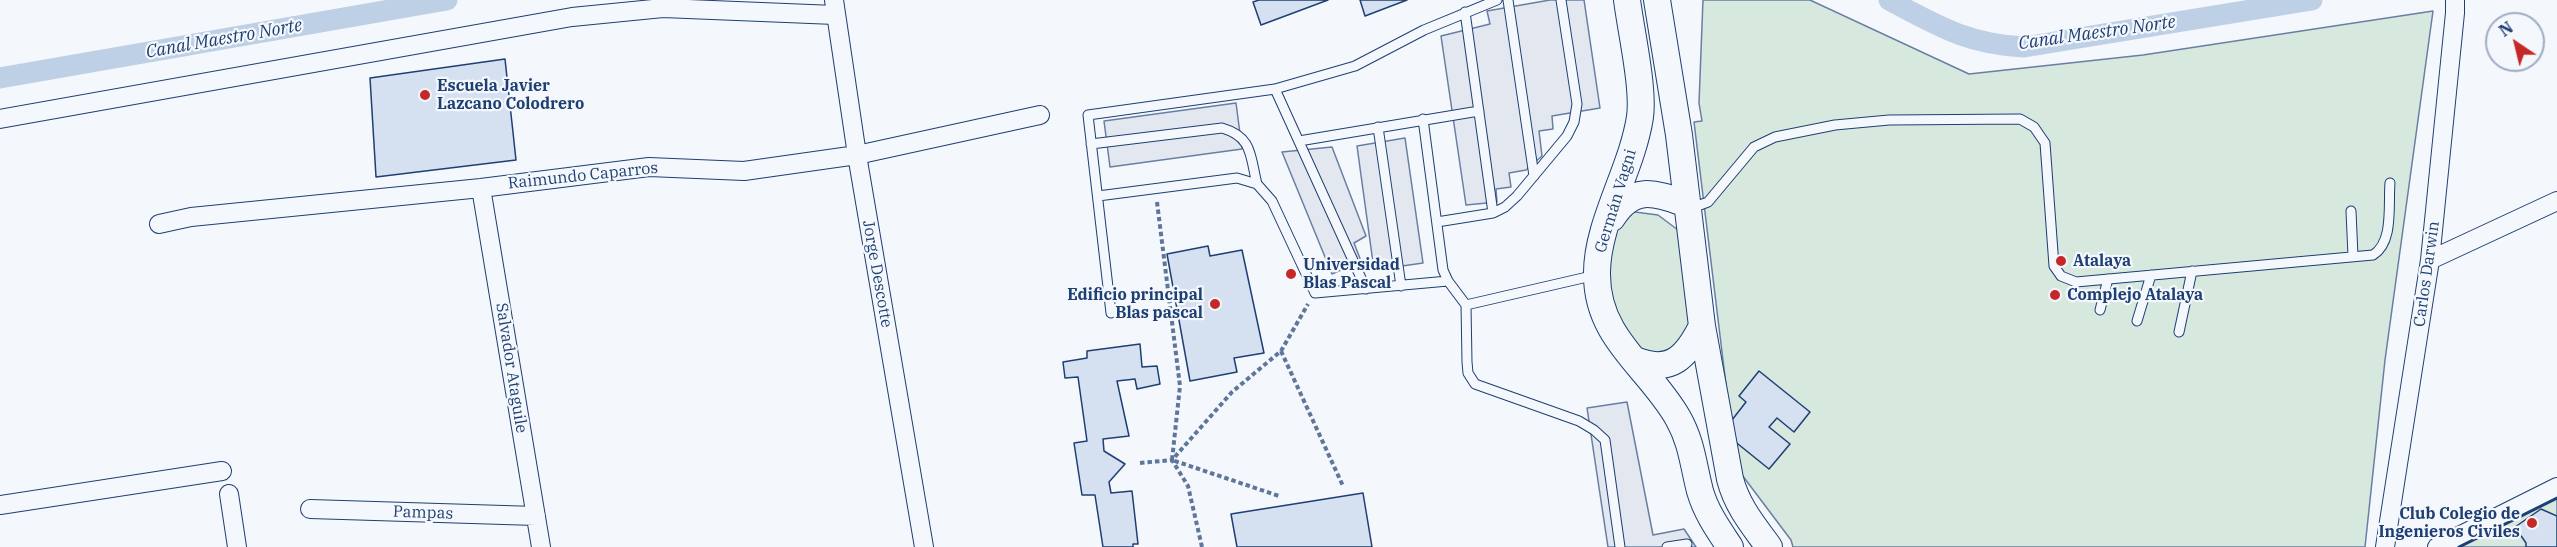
<!DOCTYPE html>
<meta charset="utf-8">
<style>
body{margin:0}
#map{position:relative;width:2557px;height:547px;overflow:hidden;background:#f4f7fb;font-family:"IBM Plex Serif",serif}
canvas{display:block}
.north{position:absolute;left:2485px;top:12px;width:60px;height:60px;box-sizing:border-box;background:#f4f7fb;border:2px solid #9eadc5;border-radius:50%;rotate:325deg;font-size:16px;font-weight:700;line-height:24px;text-align:center;color:#1d3f73}
.north::after{content:'';display:block;margin:auto;width:21px;height:27px;background:#c62828;clip-path:polygon(50% 0,100% 100%,50% 72%,0 100%)}
</style>
<div id="map">
<canvas width="2557" height="547"></canvas>
<div class="north">N</div>
</div>
<script>
const ctx = document.querySelector('canvas').getContext('2d');
ctx.lineJoin = 'round';
function paint(path, color) {
  ctx.fillStyle = color;
  ctx.fill(path, 'evenodd');
}
function stroke(path, color, width, dash) {
  ctx.strokeStyle = color;
  ctx.lineWidth = width;
  ctx.lineCap = dash ? 'butt' : 'round';
  ctx.setLineDash(dash || []);
  ctx.stroke(path);
}
function drawText(font, color, halo, rows, align = 'center') {
  ctx.font = font + ' "IBM Plex Serif",serif';
  ctx.lineWidth = 4.5;
  ctx.setLineDash([]);
  ctx.textBaseline = 'middle';
  ctx.strokeStyle = halo;
  ctx.fillStyle = color;
  for (const [text, x, y, turn = 0] of rows) {
    ctx.save();
    ctx.translate(x, y);
    ctx.rotate((+turn || 0) * Math.PI / 180);
    ctx.textAlign = isNaN(turn) ? turn : align;
    if (halo) ctx.strokeText(text, 0, 0);
    ctx.fillText(text, 0, 0);
    ctx.restore();
  }
}
const green = new Path2D(`
 M 1703,0 L 1810,0 L 1969,74 L 2143,55 L 2433,11 L 2385,360 L 2365,547 L 1793,547 L 1791,540 L 1736,467 L 1694,122 L 1702,121 L 1699,103 Z
 M 1635,212 L 1658,215 L 1678,230 L 1693,324 L 1676,352 L 1641,354 L 1611,304 L 1607,241 L 1627,215 Z
 M 2557,498 L 2557,547 L 2459,547 Z`);
paint(green, '#d7e8df');
stroke(green, '#687fa3', 1.5);
const parking = new Path2D(`
 M 1550,0 L 1584,0 L 1600,108 L 1552,116 L 1553,129 L 1539,131 L 1542,156 L 1526,170 L 1509,173 L 1511,187 L 1496,189 L 1497,202 L 1466,205 L 1441,36 L 1490,24 L 1487,11 Z
 M 1236,103 L 1242,149 L 1110,167 L 1104,121 Z
 M 1405,138 L 1423,263 L 1374,270 L 1357,146 Z
 M 1332,147 L 1366,236 L 1354,243 L 1361,261 L 1332,274 L 1282,152 Z
 M 1627,402 L 1653,535 L 1684,529 L 1696,547 L 1608,547 L 1587,408 Z`);
paint(parking, '#e3e8f0');
stroke(parking, '#687fa3', 1.5);
stroke(new Path2D(`
 M 1889,0 C 1938,26 1967,44 2024,47 L 2312,0
 M 0,78 L 447,0`), '#bed0e5', 21);
const building = new Path2D(`
 M 1259,0 L 1328,0 L 1261,25 L 1253,2 Z
 M 1360,0 L 1407,0 L 1365,16 Z
 M 505,59 L 516,160 L 376,177 L 370,78 Z
 M 1208,246 L 1210,256 L 1242,250 L 1264,353 L 1234,358 L 1237,372 L 1190,381 L 1167,254 Z
 M 1140,344 L 1142,367 L 1157,366 L 1160,384 L 1137,389 L 1135,379 L 1117,381 L 1129,436 L 1103,439 L 1104,451 L 1125,464 L 1109,482 L 1111,493 L 1132,491 L 1138,544 L 1133,544 L 1133,547 L 1103,547 L 1095,495 L 1082,495 L 1074,443 L 1087,441 L 1078,377 L 1065,378 L 1063,362 L 1087,358 L 1087,351 Z
 M 1759,371 L 1810,412 L 1794,432 L 1777,418 L 1769,427 L 1790,444 L 1769,469 L 1733,440 L 1732,420 L 1746,402 L 1739,396 Z
 M 1363,493 L 1372,547 L 1237,547 L 1231,514 Z
 M 2541,509 L 2557,516 L 2557,547 L 2526,547 L 2526,543 L 2515,527 Z`);
paint(building, '#d5e0f0');
stroke(building, '#1d3f73', 1.5);
const service = new Path2D(`
 M 1508,0 L 1534,176
 M 1465,12 L 1493,213
 M 1275,89 L 1366,289
 M 1423,119 L 1443,270 L 1448,281 L 1466,305 L 1467,362 L 1468,373 L 1475,384 L 1579,421 L 1594,430 L 1605,440 L 1620,547
 M 1378,127 L 1401,286
 M 1299,141 L 1479,111
 M 1091,144 L 1222,128 C 1253,137 1250,156 1257,184
 M 1098,196 L 1237,178 L 1257,184 L 1272,201 L 1315,293 L 1448,281
 M 1689,204 L 1700,205 L 1708,202 L 1754,147 L 1775,137 L 1835,125 L 1889,120 L 2020,119 L 2034,127 L 2045,143 L 2054,266 L 2061,276 L 2076,282 L 2373,255 C 2394,242 2388,205 2390,183
 M 2351,211 L 2353,256
 M 1437,222 L 1493,213 L 1505,207 L 1517,196 L 1567,136 L 1574,122 L 1577,104 L 1561,0
 M 1466,305 L 1596,275
 M 2100,310 L 2108,279
 M 1111,313 L 1088,115 L 1275,89 L 1355,66 L 1424,30 L 1497,0
 M 2137,321 L 2151,275
 M 2179,332 L 2192,271
 M 1667,547 L 1687,544`);
const minor = new Path2D(`
 M 834,0 L 857,155 L 924,547
 M 0,119 L 572,17 L 663,8 L 835,15
 M 481,188 L 541,547
 M 159,224 L 191,217 L 481,188 L 649,167 L 744,171 L 857,155 L 1040,115
 M 2430,260 L 2557,201
 M 229,494 L 237,547
 M 0,505 L 222,471
 M 310,509 L 536,516
 M 2385,547 L 2430,260 L 2455,13 L 2455,0
 M 2437,547 L 2557,487`);
const secondary = new Path2D(`
 M 1627,0 C 1631,31 1644,88 1640,117 C 1632,170 1596,224 1597,275 C 1597,339 1649,367 1678,418 C 1692,443 1693,464 1700,491 C 1706,512 1718,529 1730,547
 M 1657,0 L 1679,135 L 1702,326 L 1730,479 C 1737,506 1753,525 1769,547
 M 1612,218 C 1633,184 1655,193 1687,204
 M 1635,360 C 1671,375 1687,356 1702,326`);
stroke(service, '#1d3f73', 11);
stroke(minor, '#1d3f73', 20);
stroke(secondary, '#1d3f73', 28);
stroke(new Path2D(`
 M 1157,202 L 1180,386 L 1172,460 L 1279,496
 M 1281,351 L 1343,486
 M 1140,463 L 1172,460
 M 1202,547 L 1188,486 L 1172,460 L 1232,392 L 1281,351 L 1308,304`), '#5e769c', 4, [4.5, 3]);
stroke(service, '#f4f7fb', 9);
stroke(minor, '#f4f7fb', 18);
stroke(secondary, '#f4f7fb', 26);
stroke(new Path2D(`
 M 2459,547 L 2557,498`), '#1d3f73', 3);
for (const [x, y, r, color] of [
 [425,95,6,"#c62828"],
 [2061,261,6,"#c62828"],
 [1291,274,6,"#c62828"],
 [2055,295,6,"#c62828"],
 [1215,304,6,"#c62828"],
 [2532,523,6,"#c62828"]
]) {
  const dot = new Path2D();
  dot.arc(x, y, r, 0, 2 * Math.PI);
  ctx.fillStyle = color;
  ctx.fill(dot);
  stroke(dot, '#f4f7fb', 2);
}
drawText('bold 16px', '#1d3f73', '#f4f7fb', [
 ["Escuela Javier",437,86],
 ["Lazcano Colodrero",437,104],
 ["Atalaya",2073,261],
 ["Universidad",1303,265],
 ["Blas Pascal",1303,283],
 ["Edificio principal",1203,295,"right"],
 ["Blas pascal",1203,313,"right"],
 ["Complejo Atalaya",2067,295],
 ["Club Colegio de",2520,514,"right"],
 ["Ingenieros Civiles",2520,532,"right"]
], 'left');
drawText('16px', '#1d3f73', '#f4f7fb', [
 ["Raimundo Caparros",583,176,-6],
 ["Germán Vagni",1616,201,-73],
 ["Jorge Descotte",877,274,80],
 ["Carlos Darwin",2427,274,-82],
 ["Salvador Ataguile",511,368,81],
 ["Pampas",423,513,2]
]);
drawText('italic 18px', '#1d3f73', '#f4f7fb', [
 ["Canal Maestro Norte",2097,33,-8],
 ["Canal Maestro Norte",224,39,-10]
]);
</script>
